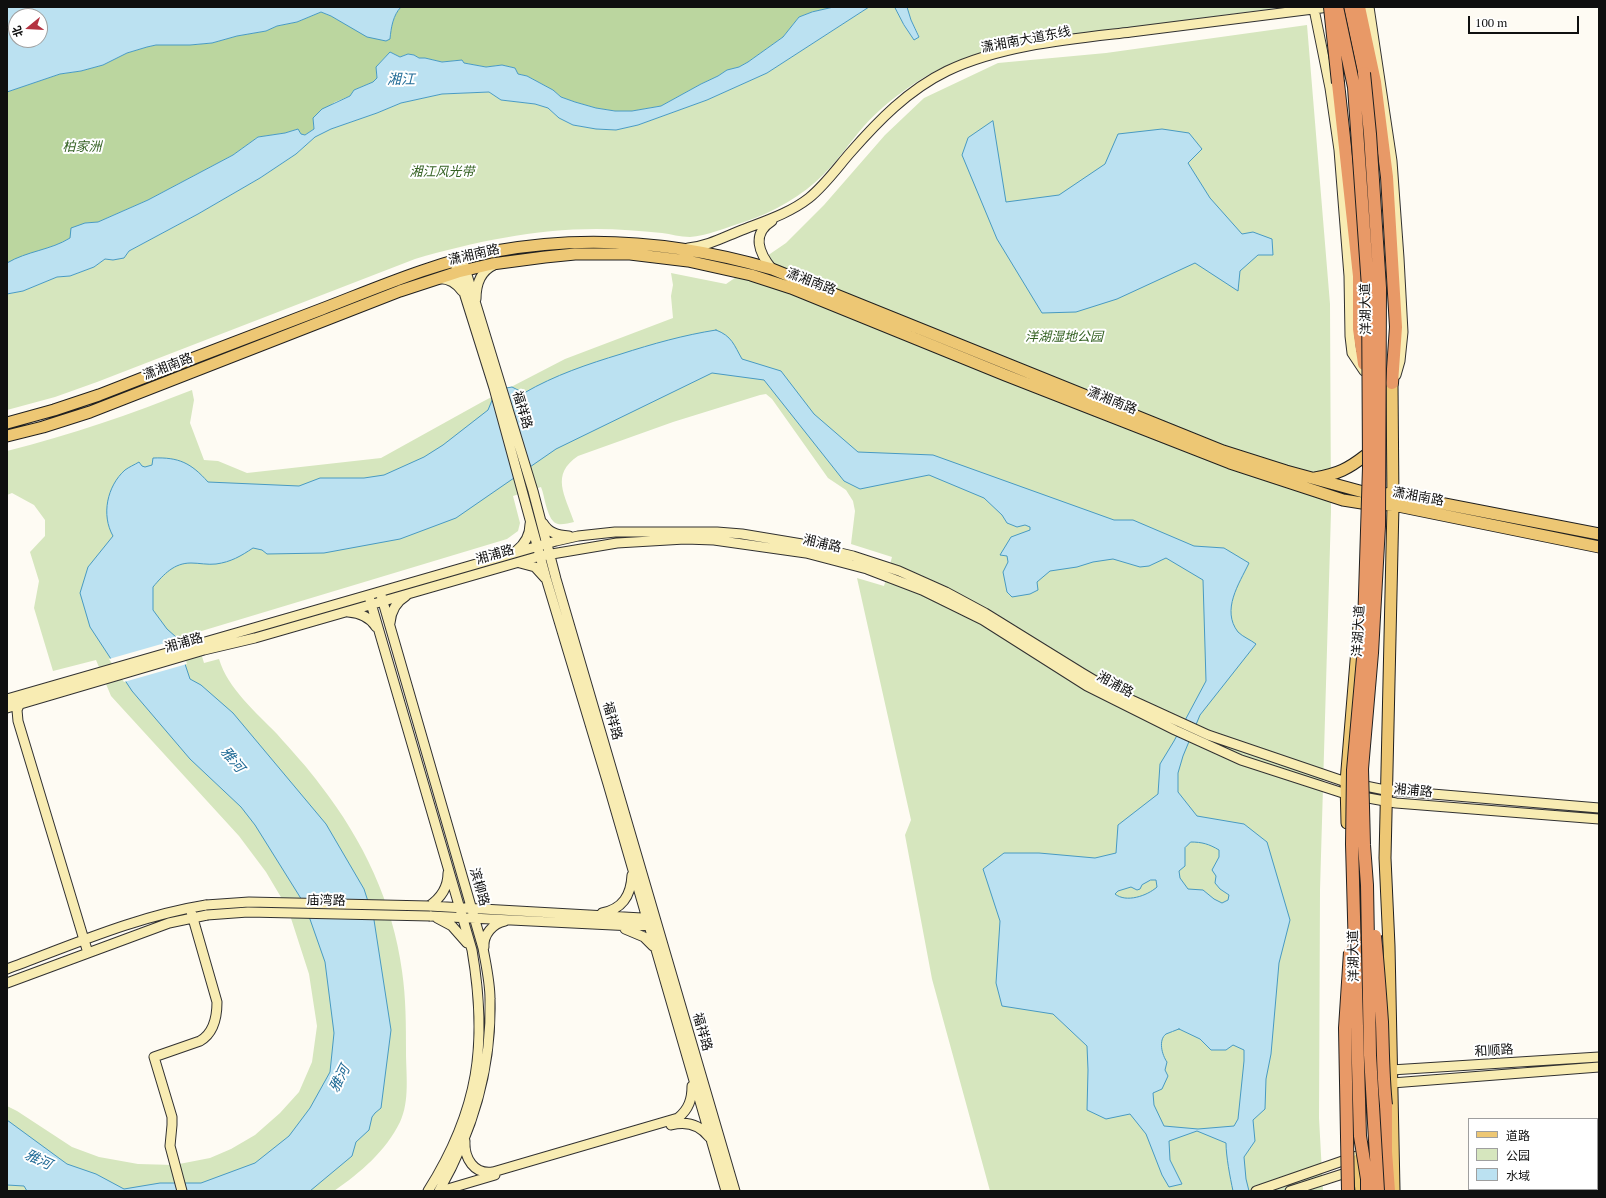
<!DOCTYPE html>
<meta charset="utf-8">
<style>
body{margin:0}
#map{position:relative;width:1606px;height:1198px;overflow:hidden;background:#fefbf3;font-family:"PT Serif","Noto Sans SC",serif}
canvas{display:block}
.frame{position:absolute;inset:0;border:8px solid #0f0f0f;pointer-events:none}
.legend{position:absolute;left:1468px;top:1118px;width:130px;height:72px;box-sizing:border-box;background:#fff;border:1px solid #9f9f9f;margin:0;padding:5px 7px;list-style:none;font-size:12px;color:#0f0f0f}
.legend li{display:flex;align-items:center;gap:8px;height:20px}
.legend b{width:20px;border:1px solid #9f9f9f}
.north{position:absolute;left:8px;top:8px;width:40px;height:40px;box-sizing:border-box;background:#fff;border:1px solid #9f9f9f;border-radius:50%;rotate:252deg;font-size:11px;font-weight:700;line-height:16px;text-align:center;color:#0f0f0f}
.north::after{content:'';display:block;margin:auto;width:14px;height:18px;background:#b43241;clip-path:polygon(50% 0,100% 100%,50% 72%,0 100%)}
.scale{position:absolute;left:1468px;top:16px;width:111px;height:18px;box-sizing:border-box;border:2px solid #0f0f0f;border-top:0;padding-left:5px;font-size:12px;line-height:14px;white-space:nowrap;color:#0f0f0f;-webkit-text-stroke:3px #fff;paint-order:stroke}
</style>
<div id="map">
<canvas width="1606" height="1198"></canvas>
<div class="frame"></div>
<ul class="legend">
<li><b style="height:5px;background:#edc774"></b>道路</li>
<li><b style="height:11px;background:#d6e6be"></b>公园</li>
<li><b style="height:11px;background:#bbe1f1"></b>水域</li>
</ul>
<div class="north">北</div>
<div class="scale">100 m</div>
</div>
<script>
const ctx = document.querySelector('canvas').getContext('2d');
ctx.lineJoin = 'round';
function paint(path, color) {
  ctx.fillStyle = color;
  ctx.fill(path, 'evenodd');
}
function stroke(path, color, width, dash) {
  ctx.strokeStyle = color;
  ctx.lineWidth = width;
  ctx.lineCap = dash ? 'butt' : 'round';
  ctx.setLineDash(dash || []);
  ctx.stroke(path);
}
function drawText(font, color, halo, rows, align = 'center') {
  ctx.font = font + ' "PT Serif","Noto Sans SC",serif';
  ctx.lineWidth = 4;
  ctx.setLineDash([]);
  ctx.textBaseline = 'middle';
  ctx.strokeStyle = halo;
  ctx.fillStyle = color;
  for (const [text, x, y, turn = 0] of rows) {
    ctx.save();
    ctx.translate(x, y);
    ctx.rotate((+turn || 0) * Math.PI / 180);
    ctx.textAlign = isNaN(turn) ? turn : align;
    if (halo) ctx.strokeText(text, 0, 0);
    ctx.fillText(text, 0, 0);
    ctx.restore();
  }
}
paint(new Path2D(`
 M 869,7 L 895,7 L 904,25 L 914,40 L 919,36 L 911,20 L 907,7 L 1285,7 C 1229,14 1173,22 1117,29 C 1047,38 979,43 918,81 C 898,94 879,109 864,126 C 850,142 839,159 824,174 C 802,196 774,212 744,222 C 728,227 706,236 690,237 C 680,237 671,234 662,233 C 640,231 618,229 596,229 C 535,229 473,242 415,259 L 97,382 L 55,397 L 7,410 L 7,294 L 23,291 L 57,277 L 70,276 L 94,267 L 105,259 L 113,260 L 123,258 L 129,251 L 198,214 L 260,178 L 296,154 L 315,137 L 331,129 L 377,113 L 401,103 L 442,94 L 489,92 L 501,100 L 535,104 L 548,108 L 559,118 L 573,125 L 596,129 L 616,130 L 638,125 L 707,100 L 767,73 Z
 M 1307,25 L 1330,304 L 1331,512 L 1320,890 L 1319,1118 L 1323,1191 L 990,1191 L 932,979 L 905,835 L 911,820 L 857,578 L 884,586 L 892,557 L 851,544 L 855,511 L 853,501 L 846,490 L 828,478 L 772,399 L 766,394 L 760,395 L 673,422 L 578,456 C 550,475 565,495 574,522 C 569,523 562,525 558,524 C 547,522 545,496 541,487 L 513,496 L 520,523 L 518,531 L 507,539 L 195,633 L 204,663 L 219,659 C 228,689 256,712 277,734 C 292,751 308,768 321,786 C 363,840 393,903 402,971 C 406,998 406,1025 406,1052 C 406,1074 410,1101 400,1122 C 386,1151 360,1173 334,1191 L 7,1191 L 7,1106 L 17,1111 L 72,1147 L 99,1157 L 138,1164 L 174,1165 L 210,1158 L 231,1149 L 255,1135 L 280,1113 L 299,1092 L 312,1062 L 317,1026 L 309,974 L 288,909 L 266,872 L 239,836 L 111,696 L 96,660 L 53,671 L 34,608 L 39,581 L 30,552 L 45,536 L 45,520 L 34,505 L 12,493 L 7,495 L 7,451 C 71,435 131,414 192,390 L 194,400 L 190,423 L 204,460 L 218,461 L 247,473 L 381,458 L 482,402 L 565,359 L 673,318 L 671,296 L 673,285 L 671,273 L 726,284 L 786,243 L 824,205 L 885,135 L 924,98 L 998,63 L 1106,53 Z`), '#d6e6be');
paint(new Path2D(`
 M 401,7 L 834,7 L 812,12 L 799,17 L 783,37 L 748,62 L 739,67 L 727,70 L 718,76 L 701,84 L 661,106 L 632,111 L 615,111 L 596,108 L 575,102 L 561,97 L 553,90 L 527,76 L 518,74 L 515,68 L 502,65 L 486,67 L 464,63 L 462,60 L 442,62 L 425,58 L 419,58 L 414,55 L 408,54 L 400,57 L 390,52 L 376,67 L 377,78 L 373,82 L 354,90 L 350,96 L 335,102 L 313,118 L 314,129 L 305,135 L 301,134 L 298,129 L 285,133 L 258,137 L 233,155 L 148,200 L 98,222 L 85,223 L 70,238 L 61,243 L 7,263 L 7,92 L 60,74 L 81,71 L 103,65 L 127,53 L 147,47 L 156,45 L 190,45 L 212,43 L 237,36 L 266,31 L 277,26 L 297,22 L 321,12 L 331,16 L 349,26 L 390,39 C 391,28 393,15 401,7 Z`), '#bbd69f');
const water = new Path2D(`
 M 7,7 L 401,7 C 393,15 391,28 390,39 L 386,41 L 367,37 L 331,16 L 321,12 L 297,22 L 277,26 L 266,31 L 237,36 L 212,43 L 190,45 L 156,45 L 147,47 L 127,53 L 103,65 L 81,71 L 60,74 L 7,92 ZM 16,16 L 40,16 L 40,40 L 16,40 Z
 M 834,7 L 869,7 L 767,73 L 707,100 L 638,125 L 616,130 L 596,129 L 573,125 L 559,118 L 548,108 L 535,104 L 501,100 L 489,92 L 442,94 L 401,103 L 377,113 L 331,129 L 315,137 L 296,154 L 260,178 L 198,214 L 129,251 L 124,258 L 113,260 L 105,259 L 94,267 L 70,276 L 57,277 L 23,291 L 7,294 L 7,263 C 27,251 51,250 70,238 L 71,228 L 85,223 L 98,222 L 148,200 L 233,155 L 258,137 L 285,133 L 298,129 L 301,134 L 305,135 L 314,129 L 313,118 L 322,109 L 350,96 L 354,90 L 373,82 L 377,78 L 376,67 L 390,52 L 400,57 L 408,54 L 414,55 L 419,58 L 425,58 L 442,62 L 462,60 L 464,63 L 486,67 L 502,65 L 515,68 L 518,74 L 527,76 L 553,90 L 561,97 L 575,102 L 596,108 L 615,111 L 632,111 L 661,106 L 701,84 L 718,76 L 727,70 L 739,67 L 748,62 L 783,37 L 799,17 L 812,12 Z
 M 895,7 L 907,7 L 911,20 L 919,37 L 914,40 L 904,25 Z
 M 993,121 L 1006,202 L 1059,195 L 1105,164 L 1118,134 L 1162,129 L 1189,133 L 1202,149 L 1188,163 L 1210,198 L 1242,234 L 1253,232 L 1272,239 L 1273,255 L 1258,255 L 1240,271 L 1238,291 L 1195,263 L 1117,299 L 1076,312 L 1042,313 L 997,239 L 962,155 L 968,138 Z
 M 716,330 C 732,336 734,345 742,359 L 781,371 L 814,414 L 858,452 L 933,455 L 1114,520 L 1133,520 L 1194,546 L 1224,548 L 1249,563 C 1239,584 1221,610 1238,632 C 1243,637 1251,640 1256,644 L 1200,715 L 1183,756 L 1178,773 L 1178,792 L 1197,816 L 1244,824 L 1267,842 L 1290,920 L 1279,963 L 1271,1054 L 1266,1079 L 1265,1109 L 1253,1120 L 1255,1141 L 1244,1157 L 1246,1179 L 1249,1191 L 1233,1191 C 1230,1177 1226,1156 1226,1143 L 1197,1131 L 1169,1141 L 1170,1160 L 1182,1184 L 1169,1187 L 1162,1175 L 1146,1134 L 1130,1114 L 1106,1119 L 1087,1110 L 1088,1070 L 1087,1046 L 1053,1014 L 1002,1006 L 996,983 L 1000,921 L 983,869 L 1004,853 L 1039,853 L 1095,858 L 1116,853 L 1118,825 L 1158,794 L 1160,764 L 1174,741 L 1206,681 L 1203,580 L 1166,558 L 1149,566 L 1140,567 L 1113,559 L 1093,562 L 1077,567 L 1050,571 L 1037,582 L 1038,590 L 1030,594 L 1012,597 L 1007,592 L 1003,572 L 1008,562 L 1007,556 L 1000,555 L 1011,537 L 1030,530 L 1030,527 L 1025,525 L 1017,527 L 1007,523 L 1002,515 L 984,498 L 929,475 L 860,489 L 844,481 L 764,380 L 712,373 L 556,449 L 456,518 L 400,539 L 324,553 L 267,554 L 262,550 L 253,548 C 241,556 231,562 216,564 C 208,565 199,563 191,563 C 174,563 164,574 153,587 L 153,610 L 167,629 L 176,637 L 190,679 L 201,685 L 233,713 L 326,824 L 364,889 L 374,920 L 391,1030 L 381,1108 L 375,1113 L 372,1117 L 369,1130 L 356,1142 L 352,1156 L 310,1191 L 27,1191 L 24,1186 L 7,1185 L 7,1120 L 67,1164 L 96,1174 L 124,1189 L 160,1183 L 201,1183 L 255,1163 L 289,1136 L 310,1108 L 330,1072 L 334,1033 L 325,962 L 305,905 L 255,825 L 241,807 L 190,759 L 132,691 L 90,627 L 80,593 L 88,567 L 113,536 C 101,515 107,486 125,470 C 129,467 134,465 139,462 L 142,466 L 145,467 L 152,465 L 153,458 C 179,457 191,463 208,482 L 299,486 L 320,478 L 364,478 L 384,475 L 424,457 L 443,445 L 488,410 L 493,398 L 506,388 L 512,387 L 524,393 C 555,375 588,364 621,354 C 652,344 684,335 716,330 ZM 1191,842 C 1202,842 1209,844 1219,850 L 1219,857 L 1212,870 L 1216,876 L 1215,883 L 1220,889 L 1229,895 L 1228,900 L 1222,903 L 1214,899 L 1203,890 L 1188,889 L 1180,878 L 1179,871 L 1185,866 L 1185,848 ZM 1151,880 L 1156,880 L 1157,887 C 1147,896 1126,903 1115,894 L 1118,891 L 1131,887 L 1137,890 L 1140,889 L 1142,885 ZM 1179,1029 L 1200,1039 L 1211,1050 L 1226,1050 L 1233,1045 L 1244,1050 L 1244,1061 L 1238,1119 L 1234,1126 L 1198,1129 L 1164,1126 L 1154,1105 L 1153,1093 L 1162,1089 L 1168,1076 L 1165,1070 L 1167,1062 C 1162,1055 1158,1040 1166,1034 C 1170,1032 1175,1031 1179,1029 Z`);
paint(water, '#bbe1f1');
stroke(water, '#489ac2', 1);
paint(new Path2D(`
 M 179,639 L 187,664 L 124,682 L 109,659 Z`), '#fefbf3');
const secondary = new Path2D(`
 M 1369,7 L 1392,161 L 1399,258 L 1403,332 L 1400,361 L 1396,375
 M 1314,9 L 1330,88 L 1339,150 L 1349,276 L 1350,336 L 1352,353 L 1364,371
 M 688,248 C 708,246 724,237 742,230 C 765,221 790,213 809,198 C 825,185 837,168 850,153 C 878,121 908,90 947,71 C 1001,45 1072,39 1131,32 C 1197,24 1263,15 1329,7
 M 464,265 L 533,491 L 556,579 L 735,1191
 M 456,267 L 494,388 L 546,578 L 608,784 L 726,1191
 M 772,269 C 759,253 751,234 772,221
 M 438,279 C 448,278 456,283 462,291
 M 476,299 C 476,284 481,271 494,265
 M 543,523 C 549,533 557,535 569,536
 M 516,551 C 525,544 530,534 530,524
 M 520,563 L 535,567 L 545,578
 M 381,595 L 483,948 C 486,965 490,982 490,999 C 492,1067 472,1133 439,1191
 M 370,600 L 472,950 C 488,1044 479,1110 428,1191
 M 348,612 C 360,613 370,617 376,627
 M 390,623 C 391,611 396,602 406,596
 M 7,699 L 556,541 L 578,536 L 615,532 L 717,532 L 742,534 L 802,544 L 853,556 L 899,571 L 946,592 L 985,613 L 1082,673 L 1114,692 L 1208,735 L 1346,782 L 1385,790 L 1599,808
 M 20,703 L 17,710 L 18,721 L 88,953
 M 7,708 L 204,650 L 255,638 L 540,556 L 617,543 L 685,539 L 714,540 L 806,553 L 867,569 L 922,590 L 983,620 L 1087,686 L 1175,730 L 1241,760 L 1346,794 L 1396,803 L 1599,819
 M 429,906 L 642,918 L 651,917
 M 429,906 C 441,898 448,888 448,873
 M 602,913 C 623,909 631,895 632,875
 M 430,916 L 633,926 L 655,925
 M 437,918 L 452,926 L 467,943
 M 625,929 L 644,937 L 653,946
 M 484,947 C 483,935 493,923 505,921
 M 7,969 C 72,945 137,916 206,905
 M 7,983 L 169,923 L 207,915
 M 1391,1070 L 1599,1057
 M 1392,1083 L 1599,1067
 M 671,1125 C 686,1121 699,1124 709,1137
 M 465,1141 C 464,1158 474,1175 493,1172 L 678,1118 C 689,1109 692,1099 692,1086
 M 182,1191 L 170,1146 L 172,1125 L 172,1117 L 154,1057 L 200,1041 C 214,1033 217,1017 217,1002 L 190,908
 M 441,1191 L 495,1175
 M 1256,1191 L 1357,1156
 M 1290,1191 L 1352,1171`);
const primary = new Path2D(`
 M 1392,383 L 1393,505 L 1385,858 L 1389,946 L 1394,1190
 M 7,423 L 54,410 L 99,395 C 173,366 248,337 322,309 C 379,287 436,262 496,251 C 588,234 683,243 772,269 L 1223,451 L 1286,471 L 1367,493 L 1393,494 L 1599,534
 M 7,436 L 43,427 L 90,412 L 400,291 L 458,272 L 492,264 L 545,257 L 575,254 L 630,254 L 688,261 L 751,275 L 791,288 L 1005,375 L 1230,463 L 1343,500 L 1368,504 L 1393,505 L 1599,547
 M 1315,478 C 1338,474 1348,469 1366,455
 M 1347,823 L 1346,782 L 1359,625
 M 1358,1160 L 1361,1191`);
const highway = new Path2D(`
 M 1350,7 L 1364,73
 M 1359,7 L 1375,82 L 1387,177 L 1396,327 L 1392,383
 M 1338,83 L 1359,276 L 1359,329 L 1364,364
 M 1386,1105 L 1386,1152 L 1389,1191`);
stroke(secondary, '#313131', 11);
stroke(primary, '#202020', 13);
stroke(highway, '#202020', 14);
stroke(secondary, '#f8ecb3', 9);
stroke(primary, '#edc774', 11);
stroke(highway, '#e89967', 12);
const secondaryBridge = new Path2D(`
 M 206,905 L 249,902 L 429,906
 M 207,915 L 248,912 L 430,916`);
const highwayBridge = new Path2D(`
 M 1330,7 L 1338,83
 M 1337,7 L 1354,87 L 1368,287 L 1369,467 L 1363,658 L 1353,770 L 1352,844 L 1360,1136 L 1367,1179 L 1367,1191
 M 1364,73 L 1370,134 L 1380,288 L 1379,526 L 1372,653 L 1362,769 L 1364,845 L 1367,885 L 1370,1055 L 1378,1191
 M 1375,936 C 1378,965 1380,993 1382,1022 C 1383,1050 1383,1078 1386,1105
 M 1348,1191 L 1345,1028 L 1350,952`);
stroke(secondaryBridge, '#313131', 11, []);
stroke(highwayBridge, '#202020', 14, []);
stroke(secondaryBridge, '#f8ecb3', 9);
stroke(highwayBridge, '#e89967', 12);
drawText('13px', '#0f0f0f', '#fff', [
 ["潇湘南大道东线",1026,40,-11],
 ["潇湘南路",474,255,-13],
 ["潇湘南路",811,282,21],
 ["洋湖大道",1366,309,-91],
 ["潇湘南路",168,367,-21],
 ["潇湘南路",1112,401,22],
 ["福祥路",522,410,73],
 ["潇湘南路",1418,497,10],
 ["湘浦路",822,544,13],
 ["湘浦路",495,555,-16],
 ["洋湖大道",1359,631,-87],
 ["湘浦路",184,643,-16],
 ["湘浦路",1115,685,28],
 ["福祥路",612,721,74],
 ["湘浦路",1413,791,5],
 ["滨柳路",479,887,74],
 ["庙湾路",326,901,1],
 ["洋湖大道",1354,956,-91],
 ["福祥路",702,1032,74],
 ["和顺路",1494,1051,-4]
]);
drawText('italic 13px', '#356224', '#fff', [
 ["柏家洲",82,147],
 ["湘江风光带",442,172],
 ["洋湖湿地公园",1064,337]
]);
drawText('italic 14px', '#226c97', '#fff', [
 ["湘江",401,80],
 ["雅河",232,760,50],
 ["雅河",340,1079,-63],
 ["雅河",38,1160,25]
]);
</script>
